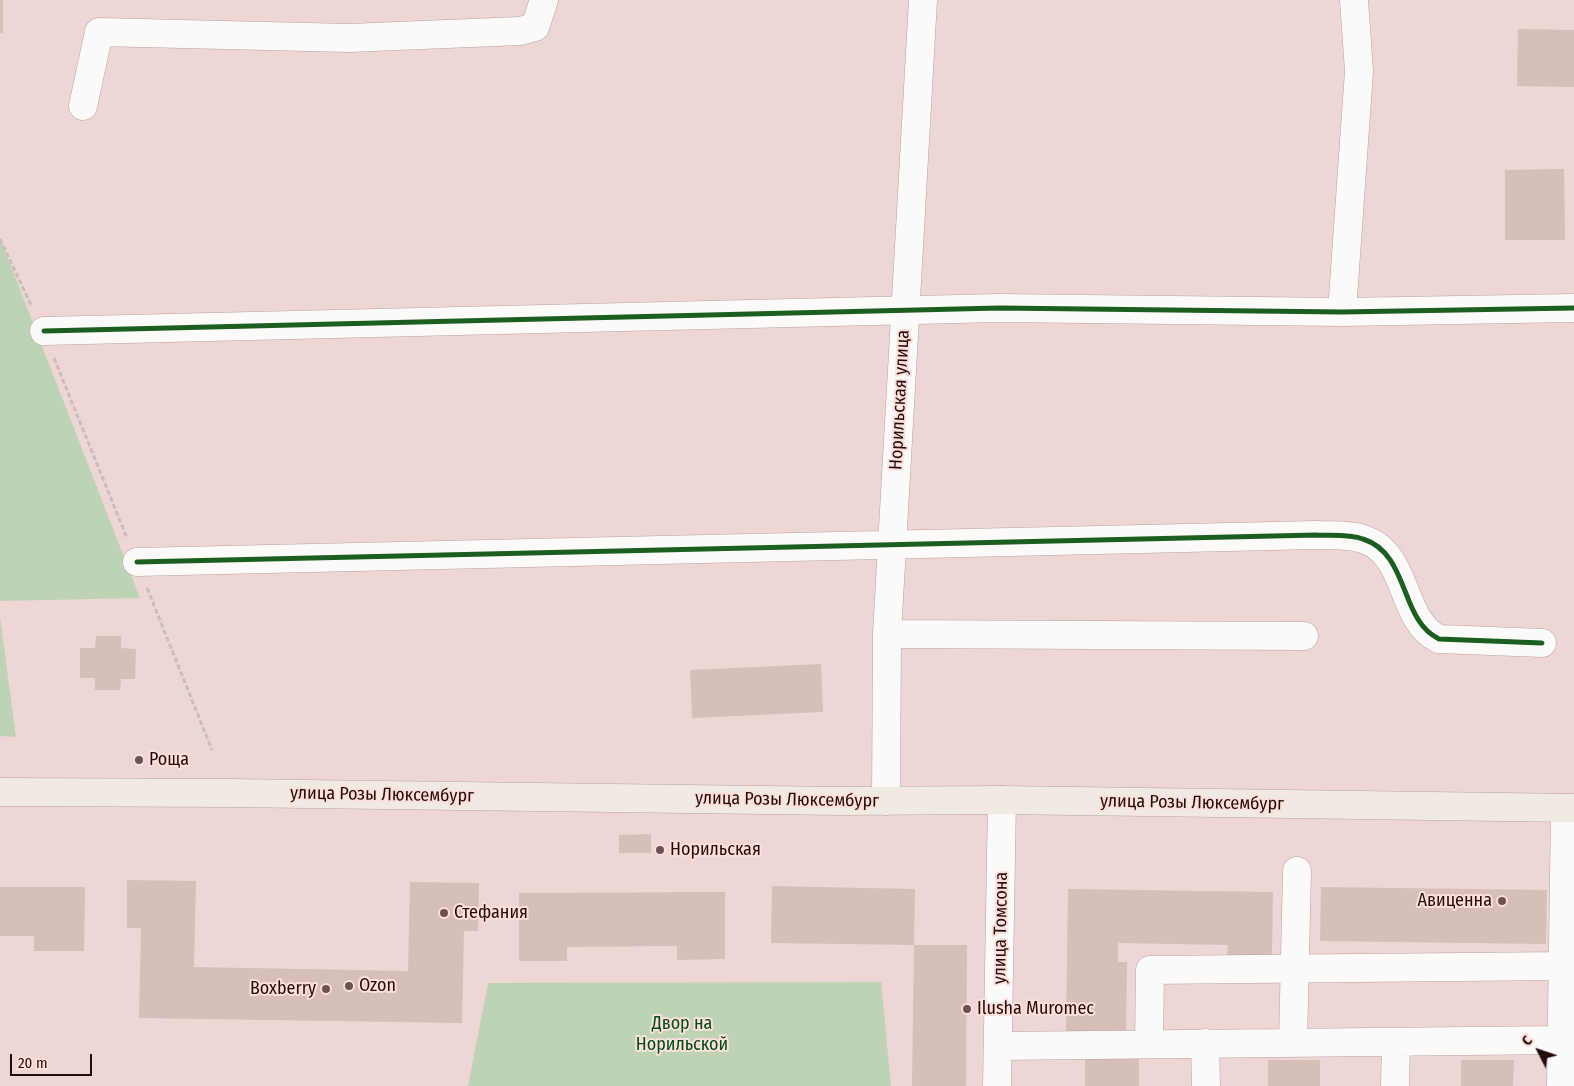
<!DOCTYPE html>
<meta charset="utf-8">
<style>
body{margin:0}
#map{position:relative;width:1574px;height:1086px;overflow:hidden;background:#eed6d4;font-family:"Fira Sans Condensed",sans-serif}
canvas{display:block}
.north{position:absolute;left:1514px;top:1026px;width:50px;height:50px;-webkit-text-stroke:4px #fbdfdb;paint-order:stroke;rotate:311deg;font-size:14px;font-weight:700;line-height:20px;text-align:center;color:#230c0a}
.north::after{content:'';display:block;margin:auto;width:18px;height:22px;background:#230c0a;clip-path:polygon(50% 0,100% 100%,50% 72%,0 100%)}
.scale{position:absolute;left:10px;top:1054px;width:82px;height:22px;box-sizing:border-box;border:2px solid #230c0a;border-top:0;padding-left:6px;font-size:15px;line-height:18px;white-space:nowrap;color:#230c0a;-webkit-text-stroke:4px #fbdfdb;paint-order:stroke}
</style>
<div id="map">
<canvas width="1574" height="1086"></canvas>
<div class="north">С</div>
<div class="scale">20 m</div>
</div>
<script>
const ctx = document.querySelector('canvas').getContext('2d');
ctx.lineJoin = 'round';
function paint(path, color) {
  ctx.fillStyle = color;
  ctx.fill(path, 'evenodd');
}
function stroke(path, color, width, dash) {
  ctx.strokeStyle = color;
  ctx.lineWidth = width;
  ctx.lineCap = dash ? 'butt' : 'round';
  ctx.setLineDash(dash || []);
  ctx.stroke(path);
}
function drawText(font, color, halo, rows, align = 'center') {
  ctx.font = font + ' "Fira Sans Condensed",sans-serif';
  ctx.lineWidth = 4;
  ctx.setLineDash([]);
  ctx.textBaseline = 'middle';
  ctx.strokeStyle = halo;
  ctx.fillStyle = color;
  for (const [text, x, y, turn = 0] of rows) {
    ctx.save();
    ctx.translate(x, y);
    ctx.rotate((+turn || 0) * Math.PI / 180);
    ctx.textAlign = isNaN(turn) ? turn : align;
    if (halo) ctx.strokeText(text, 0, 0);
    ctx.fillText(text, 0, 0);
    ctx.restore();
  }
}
paint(new Path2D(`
 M 0,238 L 140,598 L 0,601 Z
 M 0,617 L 16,737 L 0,736 Z
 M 881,982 L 891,1086 L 468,1086 L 488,983 Z`), '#bed3b4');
paint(new Path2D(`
 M 0,0 L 3,0 L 3,33 L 0,33 Z
 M 1518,29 L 1574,30 L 1574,87 L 1517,86 Z
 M 1564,169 L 1565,240 L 1505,240 L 1505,170 Z
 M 96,636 L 121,636 L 121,648 L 136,649 L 135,679 L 121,679 L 120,690 L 95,690 L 95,678 L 80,678 L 80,648 L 95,648 Z
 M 821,664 L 823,712 L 692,718 L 690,670 Z
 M 651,834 L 651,853 L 619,853 L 619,835 Z
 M 127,880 L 196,881 L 194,967 L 408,971 L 410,882 L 479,883 L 478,931 L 464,931 L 462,1023 L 139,1018 L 141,928 L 127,928 Z
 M 772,886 L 915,889 L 914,945 L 967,945 L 966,1086 L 912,1086 L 914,945 L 771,943 Z
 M 0,887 L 85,887 L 84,951 L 34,951 L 34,936 L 0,936 Z
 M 1321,887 L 1547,890 L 1546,944 L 1320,941 Z
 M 1068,889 L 1273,892 L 1272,958 L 1227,957 L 1228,945 L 1118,943 L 1118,962 L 1127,962 L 1126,1035 L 1066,1034 Z
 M 725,892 L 725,959 L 677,960 L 677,946 L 567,947 L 567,961 L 519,961 L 519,893 Z
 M 1139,1055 L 1139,1086 L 1085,1086 L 1085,1056 Z
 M 1268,1060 L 1320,1060 L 1320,1086 L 1268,1086 Z
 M 1461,1060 L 1514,1060 L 1513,1086 L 1461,1086 Z`), '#d6bfb9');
const minor = new Path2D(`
 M 83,106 L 99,32 L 349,38 L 520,31 L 535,27 L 544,0
 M 1342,312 L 1359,71 L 1354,0
 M 44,331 L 999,308 L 1342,312 L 1574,308
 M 137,562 L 1316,535 C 1331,536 1349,534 1363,539 C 1410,554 1399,620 1439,639 L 1542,643
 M 887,634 L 1304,636
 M 886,801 L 887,634 L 923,0
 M 1293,1042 L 1297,871
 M 1205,1043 L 1206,1086
 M 1149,1044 L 1150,970 L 1563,966
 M 999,1046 L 1562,1040
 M 997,1086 L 1002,800
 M 1395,1086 L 1396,1042
 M 1561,1086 L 1565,808`);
const major = new Path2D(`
 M 0,792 L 230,793 L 840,801 L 1002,800 L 1574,808`);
stroke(minor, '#b7a19f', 29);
stroke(major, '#b6a598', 29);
stroke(new Path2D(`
 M 0,239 L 32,307
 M 54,358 L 127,538
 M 147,588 L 212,750`), '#c8bebd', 3, [5, 2.5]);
stroke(minor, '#fcf9f9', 28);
stroke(major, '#f1eae2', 28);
stroke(new Path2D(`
 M 44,331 L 999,308 L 1342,312 L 1574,308
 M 137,562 L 1316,535 C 1331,536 1349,534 1363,539 C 1410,554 1399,620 1439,639 L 1542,643`), '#1b5e20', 5);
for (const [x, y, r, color] of [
 [139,760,5,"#6a5351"],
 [660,850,5,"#6a5351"],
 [1502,901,5,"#6a5351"],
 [444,913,5,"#6a5351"],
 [349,986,5,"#6a5351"],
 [326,989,5,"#6a5351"],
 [967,1009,5,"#6a5351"]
]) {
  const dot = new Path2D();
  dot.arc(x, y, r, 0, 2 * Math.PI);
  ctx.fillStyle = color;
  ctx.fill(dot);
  stroke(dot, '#fbdfdb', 2);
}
drawText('18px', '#230c0a', '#fbdfdb', [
 ["Норильская улица",900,400,-87],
 ["улица Розы Люксембург",382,795,1],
 ["улица Розы Люксембург",787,800,1],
 ["улица Розы Люксембург",1192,803,1],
 ["улица Томсона",1001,928,-89]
]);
drawText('18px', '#230c0a', '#fbdfdb', [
 ["Роща",149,760],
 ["Норильская",670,850],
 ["Авиценна",1492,901,"right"],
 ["Стефания",454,913],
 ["Ozon",359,986],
 ["Boxberry",316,989,"right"],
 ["Ilusha Muromec",977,1009]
], 'left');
drawText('18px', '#024c14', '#fbdfdb', [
 ["Двор на",682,1024],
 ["Норильской",682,1045]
]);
</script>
